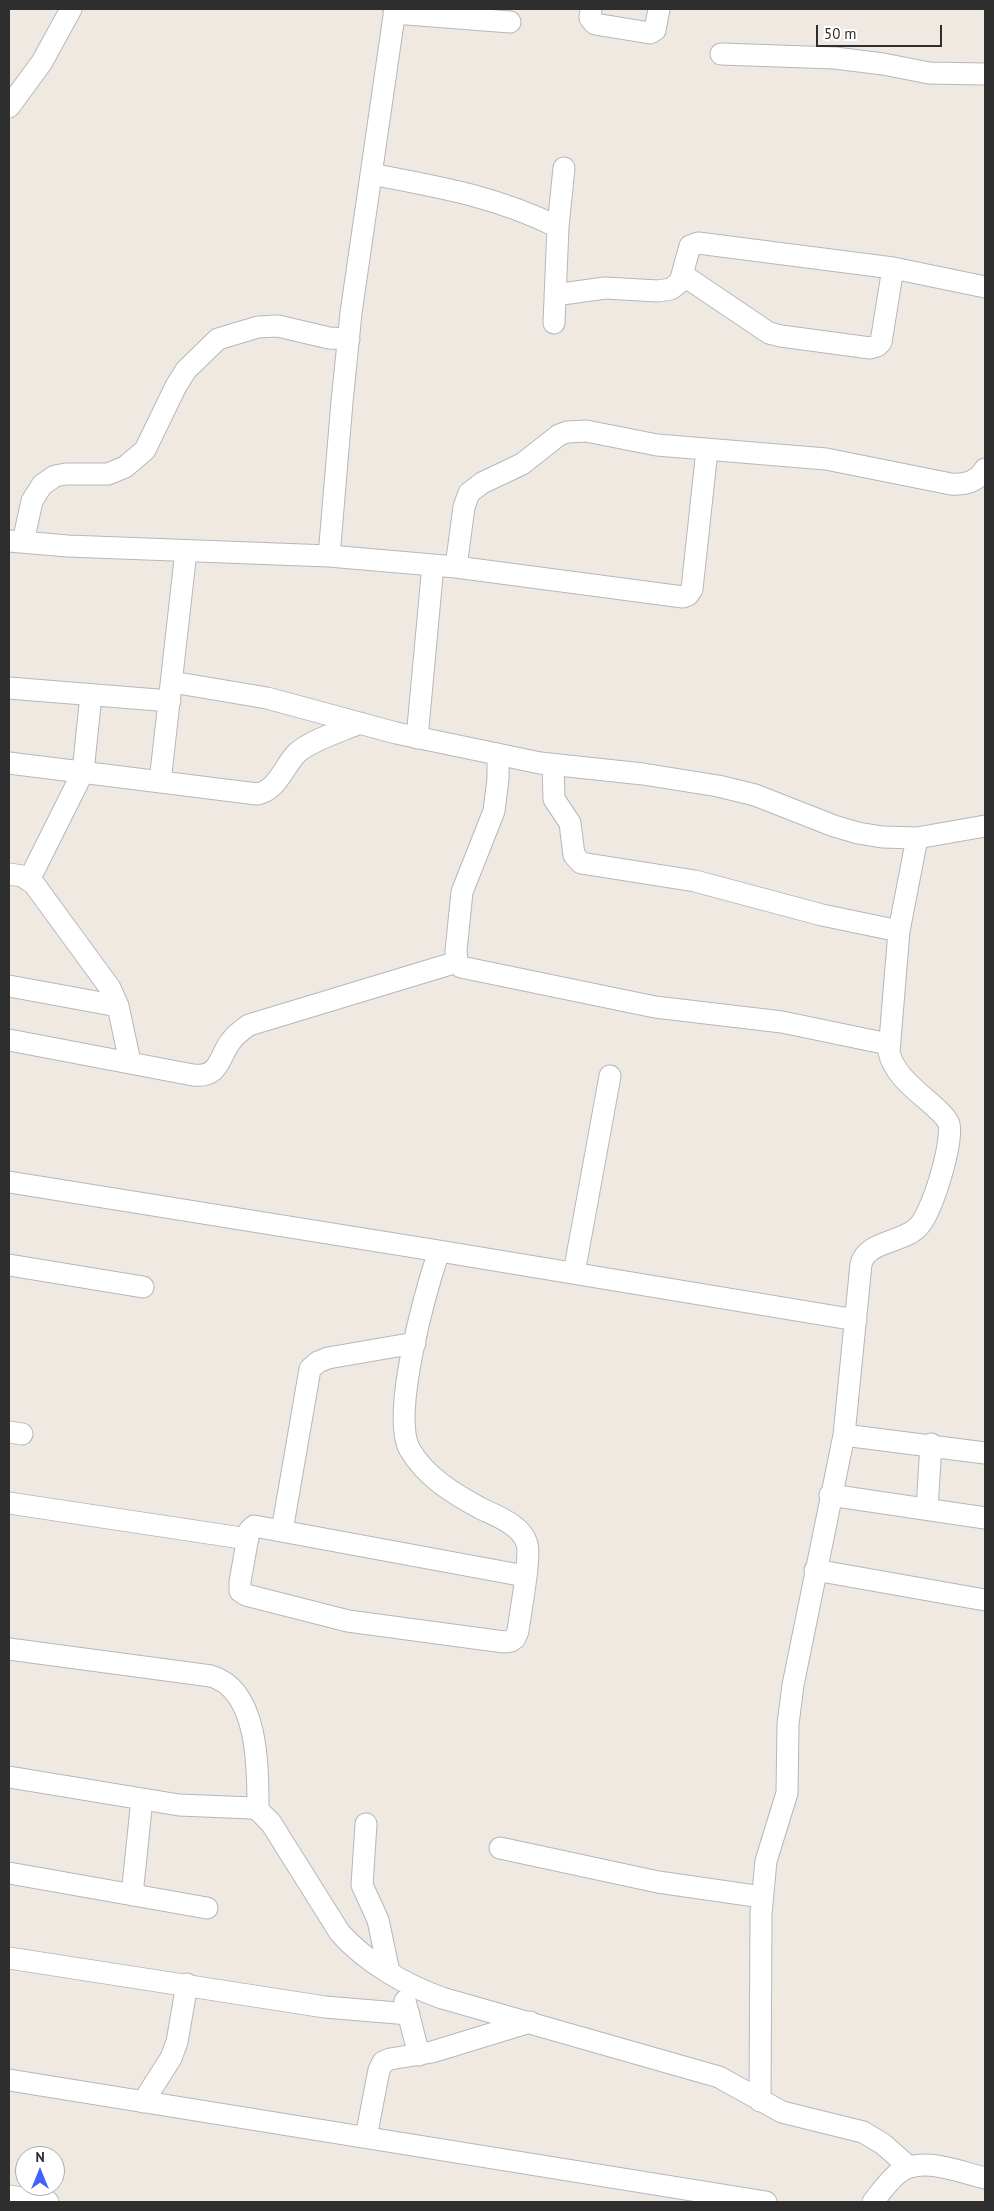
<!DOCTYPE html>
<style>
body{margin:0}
#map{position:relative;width:994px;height:2211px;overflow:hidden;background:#efe9e1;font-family:"PT Sans",sans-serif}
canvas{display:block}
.frame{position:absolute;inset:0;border:10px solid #2e2e2e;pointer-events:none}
.north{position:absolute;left:15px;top:2146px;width:50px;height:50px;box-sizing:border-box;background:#fff;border:1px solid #ababab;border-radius:50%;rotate:0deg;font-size:14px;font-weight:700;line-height:20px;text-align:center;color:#2e2e2e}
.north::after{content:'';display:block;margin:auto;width:18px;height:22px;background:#4264fb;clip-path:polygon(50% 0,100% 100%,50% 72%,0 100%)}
.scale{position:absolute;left:816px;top:25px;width:126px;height:22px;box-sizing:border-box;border:2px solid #2e2e2e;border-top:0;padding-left:6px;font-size:15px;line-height:18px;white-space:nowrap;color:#2e2e2e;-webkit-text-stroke:4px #fff;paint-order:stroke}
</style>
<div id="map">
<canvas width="994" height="2211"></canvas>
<div class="frame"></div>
<div class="north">N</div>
<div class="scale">50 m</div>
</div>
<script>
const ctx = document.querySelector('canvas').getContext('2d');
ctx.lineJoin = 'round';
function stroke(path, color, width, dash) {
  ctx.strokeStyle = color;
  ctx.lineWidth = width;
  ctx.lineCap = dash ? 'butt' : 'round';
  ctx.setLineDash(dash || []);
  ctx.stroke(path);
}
const minor = new Path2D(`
 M 591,9 L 590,18 L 595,24 L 650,33 L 655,30 L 659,9
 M 394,13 L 510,22
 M 721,54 L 835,58 L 883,64 L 929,73 L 985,74
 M 9,107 L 42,62 L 71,9
 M 371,174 C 439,187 495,196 558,227
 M 683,275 L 769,333 L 781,336 L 870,348 L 877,346 L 881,342 L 893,268
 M 555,295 L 605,288 L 658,291 L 671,289 L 680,282 L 690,246 L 698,243 L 893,268 L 985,287
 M 554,323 L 558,227 L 564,168
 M 9,541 L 68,546 L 329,556 L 456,567 L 683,597 L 688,595 L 692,589 L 707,450
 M 23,542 L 32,501 L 42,485 L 55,476 L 66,474 L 108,474 L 125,467 L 145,450 L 176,386 L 186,370 L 218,339 L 258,327 L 278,326 L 329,338 L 349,339
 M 329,556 L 342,402 L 351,313 L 395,9
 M 456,567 L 464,507 L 469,493 L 482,483 L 522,464 L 559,435 L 567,432 L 586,431 L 657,445 L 826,459 L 951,484 C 965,485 977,482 985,469
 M 172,682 L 267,698 L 396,733 L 540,763 L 643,774 L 718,786 L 755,795 L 834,826 L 858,833 L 882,837 L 917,838 L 985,826
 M 9,688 L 170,701
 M 417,738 L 433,565
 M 498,754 L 498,779 L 494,811 L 462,892 L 456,951 L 457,962 L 461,967 L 655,1007 L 782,1022 L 888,1044
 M 9,763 L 257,794 C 277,791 284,766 297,753 C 311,740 342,731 360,723
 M 553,765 L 554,799 L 570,823 L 574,855 L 581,863 L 695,881 L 822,915 L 899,931
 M 160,782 L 186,551
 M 9,874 L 22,876 L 34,884 L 110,988 L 118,1006 L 130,1062
 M 29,880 L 83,772 L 91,695
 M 9,986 L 118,1006
 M 9,1040 L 193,1075 C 220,1078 218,1058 231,1041 C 236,1034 242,1030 249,1025 L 457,962
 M 9,1182 L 439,1251 L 856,1320
 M 439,1251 C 426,1290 390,1416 410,1450 C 426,1477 454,1494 480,1508 C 496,1516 522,1525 527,1544 C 531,1557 520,1614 518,1631 L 515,1638 L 511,1641 L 504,1642 L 348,1621 L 246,1595 L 240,1591 L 240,1582 L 249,1531 L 254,1526 L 525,1576
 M 9,1265 L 143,1287
 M 574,1273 L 610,1076
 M 9,1432 L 22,1434
 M 844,1435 L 985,1453
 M 830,1495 L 985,1518
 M 9,1503 L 248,1539
 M 927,1509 L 931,1444
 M 282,1531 L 310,1369 L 318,1362 L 328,1358 L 415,1343
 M 815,1570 L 985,1600
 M 9,1649 L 211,1676 C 259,1690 258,1769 258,1810
 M 9,1777 L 179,1805 L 252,1808 L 258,1810 L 271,1823 L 340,1933 C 366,1962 405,1985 442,1998 L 719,2077 L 782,2112 L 863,2132 L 883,2144 L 909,2167
 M 366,1824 L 362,1885 L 378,1920 L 389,1972
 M 500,1848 L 658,1882 L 762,1897
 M 9,1873 L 207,1908
 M 132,1895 L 142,1799
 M 9,1958 L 325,2007 L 409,2014
 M 405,2001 L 419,2055
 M 9,2080 L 766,2202
 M 760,2101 L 761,1914 L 766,1861 L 787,1793 L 788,1724 L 793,1685 L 844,1435 L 861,1264 C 867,1241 901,1243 917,1228 C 932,1215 953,1143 949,1124 C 947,1118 941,1113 937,1109 C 920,1093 894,1076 889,1052 L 899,931 L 917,838
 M 143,2102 L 171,2058 L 177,2042 L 187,1984
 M 366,2137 L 379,2070 L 383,2062 L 390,2059 L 432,2052 L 530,2022
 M 9,2196 L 48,2202
 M 873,2202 C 880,2193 887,2183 896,2175 C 918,2154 959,2172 985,2178`);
stroke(minor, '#b4b7c1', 23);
stroke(minor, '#fff', 21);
</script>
